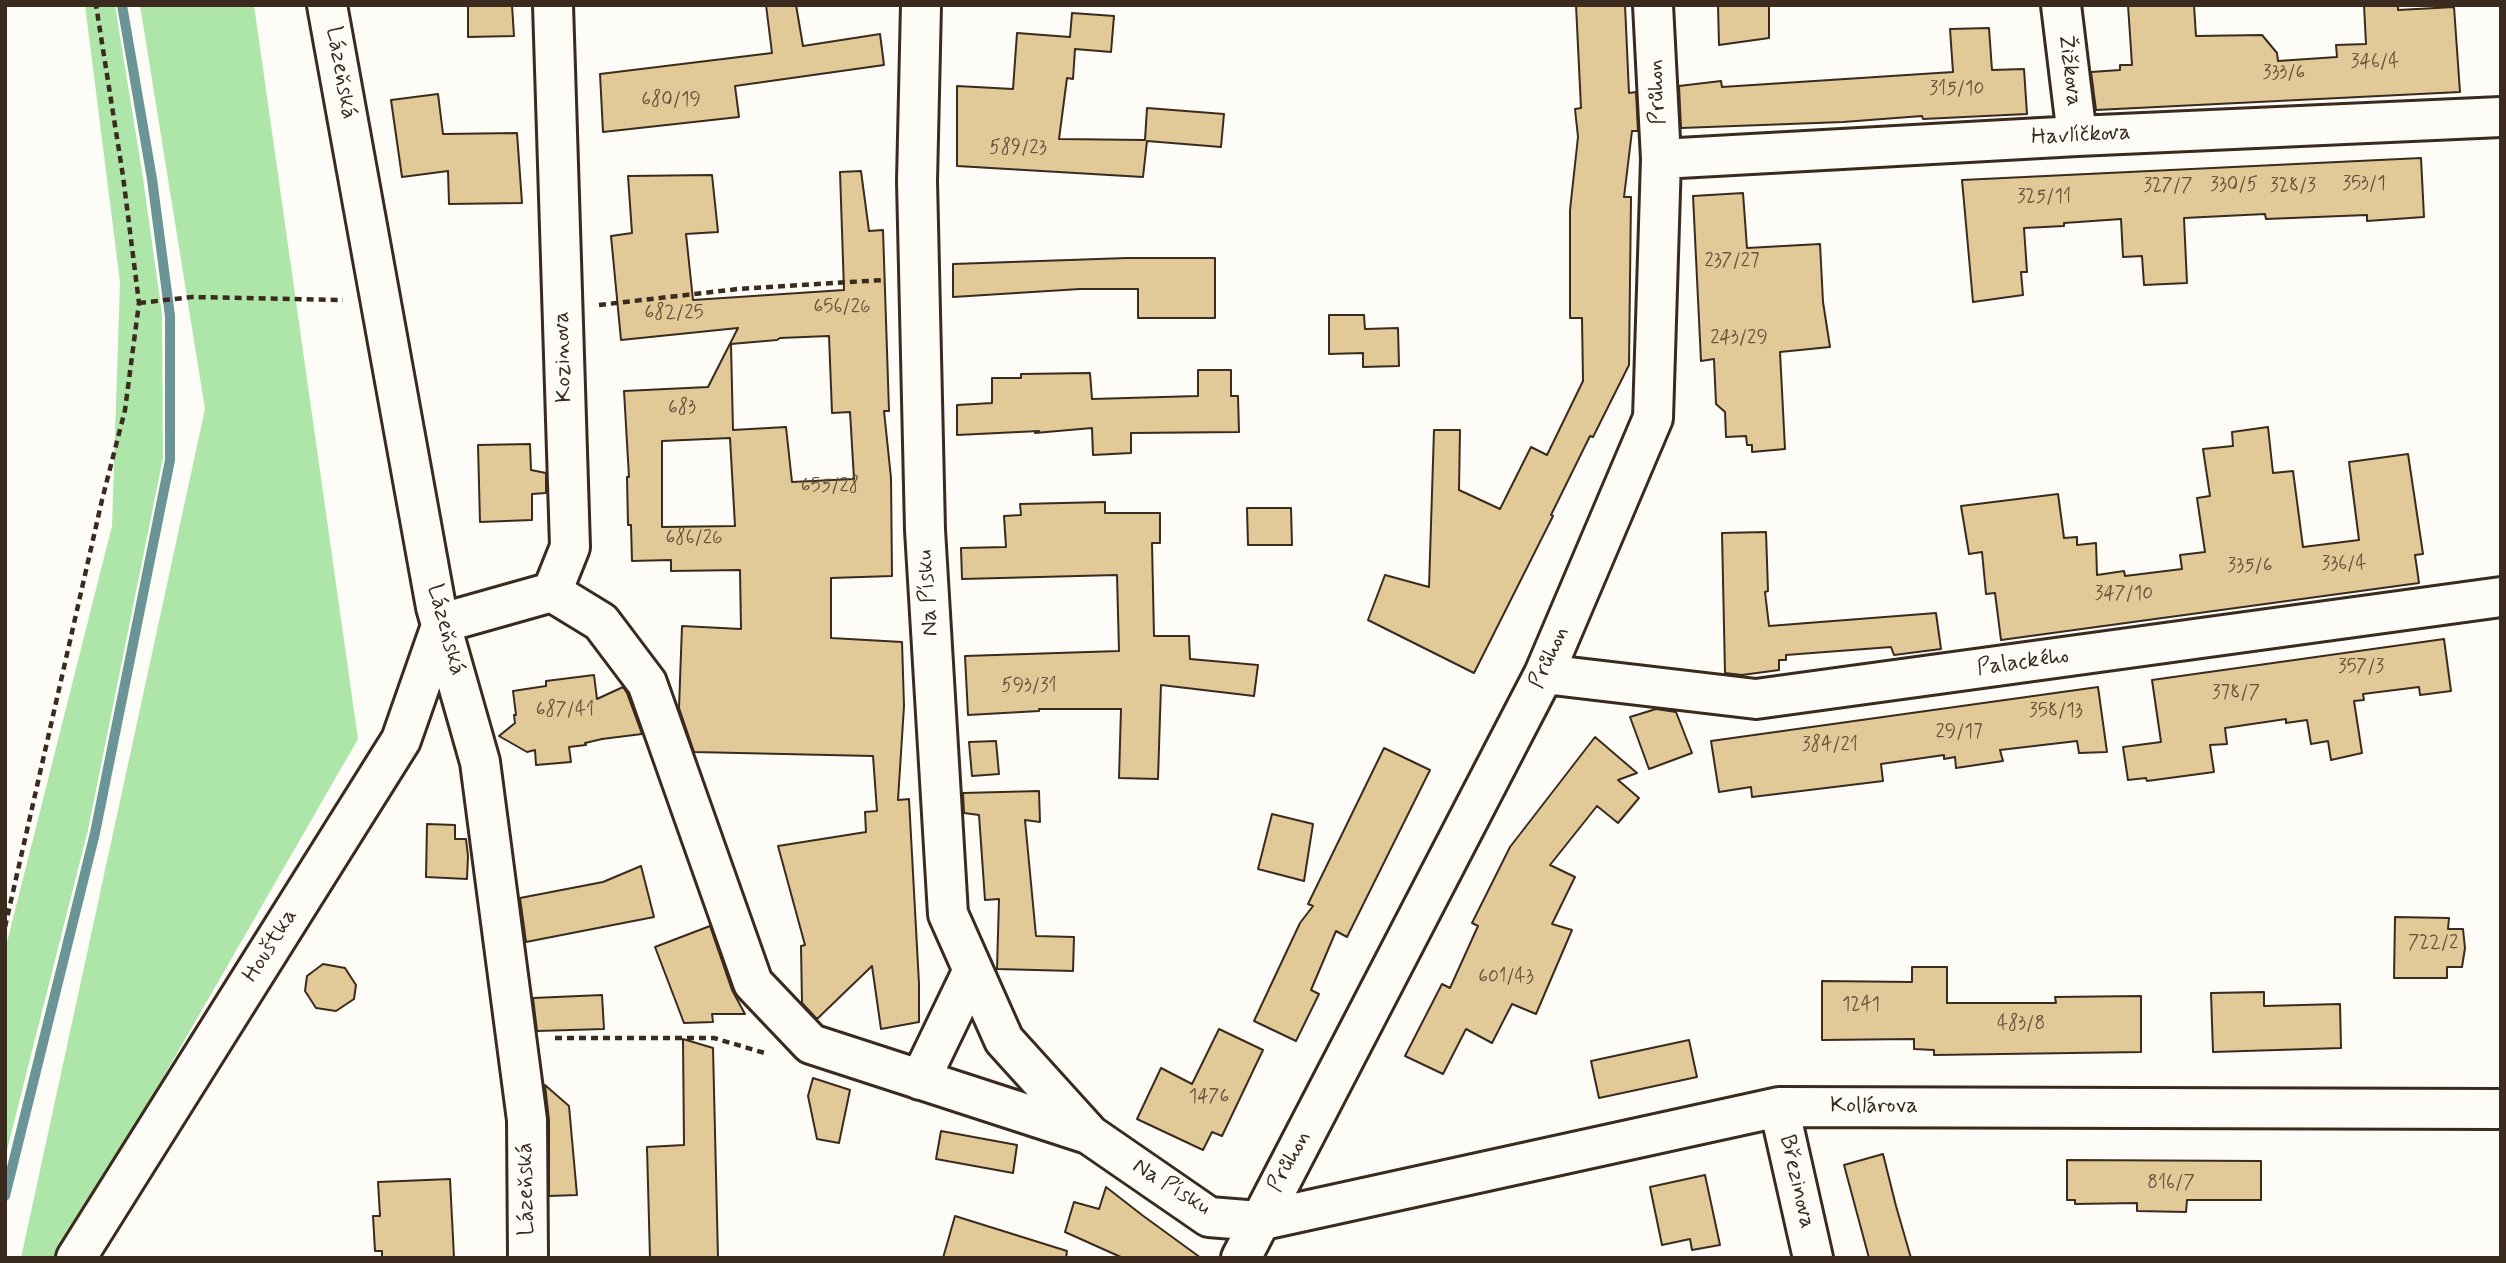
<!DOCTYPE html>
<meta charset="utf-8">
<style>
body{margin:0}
#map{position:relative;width:2506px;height:1263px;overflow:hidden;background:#fdfcf7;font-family:Mynerve,sans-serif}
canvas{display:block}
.frame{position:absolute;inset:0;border:7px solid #3b2a1e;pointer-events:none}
</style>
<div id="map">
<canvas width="2506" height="1263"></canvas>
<div class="frame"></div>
</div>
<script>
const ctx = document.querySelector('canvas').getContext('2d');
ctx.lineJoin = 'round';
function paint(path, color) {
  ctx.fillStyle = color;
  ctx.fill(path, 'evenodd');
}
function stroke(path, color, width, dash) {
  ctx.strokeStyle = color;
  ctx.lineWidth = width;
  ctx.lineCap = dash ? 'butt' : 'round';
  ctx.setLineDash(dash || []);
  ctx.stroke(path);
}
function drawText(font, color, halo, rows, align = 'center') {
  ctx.font = font + ' Mynerve,sans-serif';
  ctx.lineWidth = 6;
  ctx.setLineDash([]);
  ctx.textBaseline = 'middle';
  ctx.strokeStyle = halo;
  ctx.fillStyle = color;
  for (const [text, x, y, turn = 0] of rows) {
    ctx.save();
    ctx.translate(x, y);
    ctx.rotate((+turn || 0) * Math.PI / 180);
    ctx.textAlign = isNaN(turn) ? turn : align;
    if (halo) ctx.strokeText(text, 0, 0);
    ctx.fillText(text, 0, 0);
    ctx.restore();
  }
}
paint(new Path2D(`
 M 85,5 L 115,5 L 143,178 L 162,314 L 163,458 L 88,830 L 5,1158 L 5,950 L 112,526 L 120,282 Z
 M 140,5 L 254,5 L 358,739 L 59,1258 L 21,1258 L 205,409 Z`), '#aee6aa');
stroke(new Path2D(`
 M 5,1196 L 95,833 L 170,460 L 170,316 L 152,179 L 122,5`), '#6a9495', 10);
const building = new Path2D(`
 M 468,5 L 512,5 L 514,36 L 468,37 Z
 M 766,5 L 796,5 L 803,46 L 880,34 L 884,65 L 735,86 L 739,117 L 603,132 L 600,74 L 772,53 Z
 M 1576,5 L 1625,5 L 1629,93 L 1636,92 L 1638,131 L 1632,131 L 1624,197 L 1631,197 L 1629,365 L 1593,437 L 1590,436 L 1551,515 L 1553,516 L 1474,673 L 1368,620 L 1385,575 L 1429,587 L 1434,430 L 1460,430 L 1459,490 L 1500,509 L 1531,447 L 1547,455 L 1583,381 L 1582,318 L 1570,318 L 1570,210 L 1578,137 L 1575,109 L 1581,108 Z
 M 1718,5 L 1769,5 L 1769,38 L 1719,45 Z
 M 2128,5 L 2194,5 L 2196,36 L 2262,35 L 2277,53 L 2278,61 L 2337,57 L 2336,45 L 2366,44 L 2364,5 L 2398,5 L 2398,10 L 2454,7 L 2460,92 L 2096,110 L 2091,72 L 2120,70 L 2120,65 L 2132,65 Z
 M 1072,13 L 1114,16 L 1111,52 L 1075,49 L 1073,79 L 1067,78 L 1059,139 L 1145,140 L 1147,108 L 1224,114 L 1221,147 L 1147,141 L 1143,177 L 957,166 L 957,86 L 1013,89 L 1017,33 L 1070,37 Z
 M 1989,28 L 1992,70 L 2024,69 L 2027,114 L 1923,119 L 1922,116 L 1843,122 L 1681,128 L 1679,86 L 1721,81 L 1722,87 L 1953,72 L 1950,29 Z
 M 438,94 L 443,134 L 517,133 L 522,203 L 449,204 L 448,171 L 402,177 L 391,100 Z
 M 2421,158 L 2424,217 L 2367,221 L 2367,215 L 2266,219 L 2265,214 L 2184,218 L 2187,283 L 2144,285 L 2142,256 L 2123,257 L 2121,219 L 2064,223 L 2064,226 L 2024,228 L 2027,272 L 2021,272 L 2023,295 L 1973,302 L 1962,180 Z
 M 861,171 L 869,231 L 883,230 L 889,411 L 884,411 L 891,478 L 892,576 L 831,578 L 831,638 L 902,642 L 904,706 L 898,800 L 909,799 L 919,984 L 919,1022 L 881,1029 L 872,966 L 817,1019 L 802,1003 L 801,946 L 805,945 L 778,846 L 866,832 L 865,812 L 877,811 L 873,756 L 694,752 L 679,708 L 682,626 L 741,629 L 740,570 L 671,571 L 671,560 L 632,561 L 631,525 L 628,525 L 627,477 L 629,477 L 624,391 L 708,387 L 738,328 L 621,340 L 611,236 L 632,233 L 628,176 L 712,175 L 718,232 L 686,234 L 693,300 L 844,290 L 840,172 ZM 829,336 L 832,413 L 850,412 L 854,479 L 792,482 L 786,427 L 733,430 L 731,344 L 777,340 L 780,338 ZM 730,438 L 735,526 L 662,527 L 662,441 Z
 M 1743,193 L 1747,248 L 1820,244 L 1823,302 L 1830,347 L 1780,352 L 1785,449 L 1752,452 L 1752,445 L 1747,445 L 1746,436 L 1726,437 L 1725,412 L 1716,404 L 1714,359 L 1701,361 L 1693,196 Z
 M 1127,258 L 1215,258 L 1215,318 L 1138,318 L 1138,289 L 1080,289 L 953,297 L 953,264 Z
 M 1329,315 L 1364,315 L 1365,329 L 1398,328 L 1399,366 L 1363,367 L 1363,353 L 1329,354 Z
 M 1198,370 L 1231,370 L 1231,396 L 1238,396 L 1239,432 L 1131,433 L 1131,453 L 1093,455 L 1092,428 L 1035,433 L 1039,431 L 957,435 L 957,405 L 992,403 L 992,378 L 1021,378 L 1021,374 L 1090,373 L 1092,399 L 1198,396 Z
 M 2268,427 L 2273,473 L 2293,471 L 2303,547 L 2359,540 L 2349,462 L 2408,454 L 2423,554 L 2415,555 L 2419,583 L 2001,640 L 1995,593 L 1986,594 L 1982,552 L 1969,554 L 1961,506 L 2058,494 L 2064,538 L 2077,537 L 2077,545 L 2096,543 L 2097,575 L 2124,571 L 2125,576 L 2182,569 L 2180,555 L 2205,552 L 2197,498 L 2210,496 L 2203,449 L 2233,446 L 2232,432 Z
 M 530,444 L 531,470 L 546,473 L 546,493 L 532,494 L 532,520 L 480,522 L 478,445 Z
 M 1105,502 L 1105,513 L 1160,513 L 1160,543 L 1152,543 L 1154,636 L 1189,636 L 1190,659 L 1258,665 L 1254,696 L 1161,685 L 1158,779 L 1119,778 L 1121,709 L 1039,709 L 1039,711 L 968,715 L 965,656 L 1119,651 L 1117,575 L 962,579 L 961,548 L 1006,547 L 1004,516 L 1021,515 L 1020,504 Z
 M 1247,508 L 1291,508 L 1292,545 L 1248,545 Z
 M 1766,532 L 1768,591 L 1765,592 L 1769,626 L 1936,613 L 1941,649 L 1894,655 L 1891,647 L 1786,655 L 1786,660 L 1779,660 L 1779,670 L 1742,675 L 1725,673 L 1722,533 Z
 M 2444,639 L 2451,691 L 2420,695 L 2419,687 L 2363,694 L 2364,700 L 2354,701 L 2362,753 L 2331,760 L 2328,741 L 2311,744 L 2307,720 L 2286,723 L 2286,719 L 2225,728 L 2227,744 L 2210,745 L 2214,772 L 2147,781 L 2146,778 L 2128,780 L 2123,747 L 2161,742 L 2152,680 Z
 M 594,675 L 597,699 L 623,687 L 627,693 L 642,734 L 602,739 L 585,743 L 586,745 L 569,747 L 571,762 L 536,765 L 535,750 L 527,752 L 499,736 L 515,723 L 514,715 L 516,715 L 513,691 L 546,686 L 546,681 Z
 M 2098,687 L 2107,752 L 2079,753 L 2077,741 L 2000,750 L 2003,761 L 1956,768 L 1955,757 L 1944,759 L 1944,755 L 1881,764 L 1883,781 L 1752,797 L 1751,787 L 1719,792 L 1711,741 Z
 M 1656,709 L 1676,712 L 1692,753 L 1649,769 L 1630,717 Z
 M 1595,737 L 1637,773 L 1618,780 L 1639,798 L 1618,823 L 1597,806 L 1550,865 L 1575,877 L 1552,924 L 1572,930 L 1536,1014 L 1512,1004 L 1492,1043 L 1466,1029 L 1443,1074 L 1405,1056 L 1442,984 L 1450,988 L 1478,926 L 1472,923 L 1510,847 Z
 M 996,741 L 999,774 L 972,776 L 969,742 Z
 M 1384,748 L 1430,770 L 1347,937 L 1336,931 L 1311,990 L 1319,994 L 1296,1041 L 1254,1021 L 1300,923 L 1313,906 L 1308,904 Z
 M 1039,791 L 1040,822 L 1025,820 L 1036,936 L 1074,937 L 1073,971 L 997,969 L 999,899 L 985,900 L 979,815 L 964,813 L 963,793 Z
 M 1272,814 L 1313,824 L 1304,881 L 1258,869 Z
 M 427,824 L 455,825 L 455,839 L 466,839 L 468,856 L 467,879 L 426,877 Z
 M 641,866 L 654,917 L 526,942 L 520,898 L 603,882 Z
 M 2395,917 L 2449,918 L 2448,929 L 2463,929 L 2465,948 L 2462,967 L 2447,967 L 2447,978 L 2394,978 Z
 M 710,926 L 732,990 L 745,1014 L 712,1014 L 713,1022 L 684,1023 L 655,947 Z
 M 323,964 L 345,968 L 356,985 L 354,999 L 336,1011 L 316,1008 L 305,991 L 307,976 Z
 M 1912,967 L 1947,967 L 1947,1003 L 2056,1003 L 2055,997 L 2141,996 L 2141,1052 L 1934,1055 L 1934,1050 L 1914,1049 L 1914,1039 L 1822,1040 L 1822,981 L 1912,982 Z
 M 2264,992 L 2264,1006 L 2340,1004 L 2341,1048 L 2213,1052 L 2211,993 Z
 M 602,995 L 604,1029 L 537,1031 L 533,998 Z
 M 1219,1029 L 1263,1050 L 1222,1136 L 1212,1132 L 1203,1150 L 1137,1119 L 1161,1068 L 1192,1084 Z
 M 683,1039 L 713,1048 L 718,1258 L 650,1258 L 647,1147 L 684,1145 Z
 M 1689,1040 L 1697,1077 L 1599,1098 L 1591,1061 Z
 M 813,1078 L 850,1090 L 839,1143 L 817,1139 L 808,1096 Z
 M 545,1085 L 569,1106 L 577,1195 L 549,1196 L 549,1120 Z
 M 941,1131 L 1017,1145 L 1013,1173 L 936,1159 Z
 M 1883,1154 L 1896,1206 L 1911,1258 L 1869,1258 L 1844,1165 Z
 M 2067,1160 L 2261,1161 L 2261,1200 L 2187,1200 L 2186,1212 L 2137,1211 L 2137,1203 L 2075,1204 L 2075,1200 L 2067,1200 Z
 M 1705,1175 L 1720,1245 L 1692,1250 L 1690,1239 L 1662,1245 L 1650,1187 Z
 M 450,1179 L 454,1258 L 382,1258 L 382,1251 L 375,1251 L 373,1216 L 380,1216 L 378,1182 Z
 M 1106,1187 L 1142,1215 L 1201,1258 L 1123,1258 L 1065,1232 L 1074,1202 L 1099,1209 Z
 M 955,1216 L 1067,1251 L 1066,1258 L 943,1258 Z`);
paint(building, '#e2c998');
stroke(building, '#3b2a1e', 2);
const street = new Path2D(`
 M 327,5 L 436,607 L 480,762 L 527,1120 L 528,1258
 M 921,5 L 917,181 L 925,530 L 948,914 L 1004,1040 L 1090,1135 L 1209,1217 L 1259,1221 L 1779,1107 L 2501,1109
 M 2061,5 L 2077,136
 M 1661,159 L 2077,136 L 2501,117
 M 552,592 L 601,622 L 647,683 L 753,983 L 811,1044 L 1088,1134
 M 442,623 L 552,592 L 570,547 L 553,5
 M 1544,674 L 1756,699 L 2501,597
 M 920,1080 L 973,970
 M 1779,1107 L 1813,1258
 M 76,1258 L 401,740 L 442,623
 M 1241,1258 L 1544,674 L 1653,418 L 1661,159 L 1653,5`);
stroke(street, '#3b2a1e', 44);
stroke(new Path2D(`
 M 139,303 L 192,297 L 343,300
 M 599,305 L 738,289 L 883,280
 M 5,927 L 102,500 L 125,410 L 139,303 L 123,176 L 96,5
 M 555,1038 L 714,1038 L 768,1054`), '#3b2a1e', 4.5, [7, 5]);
stroke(street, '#fdfcf7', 38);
drawText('19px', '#65523c', null, [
 ["346/4",2375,63],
 ["333/6",2284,74],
 ["315/10",1957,90],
 ["680/19",671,101],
 ["589/23",1018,149],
 ["353/1",2364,185],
 ["330/5",2234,186],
 ["327/7",2168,187],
 ["328/3",2293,187],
 ["325/11",2044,198],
 ["237/27",1732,262],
 ["656/26",842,308],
 ["682/25",674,314],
 ["243/29",1739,339],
 ["683",682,409],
 ["655/28",830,487],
 ["686/26",694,539],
 ["336/4",2344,565],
 ["335/6",2250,567],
 ["347/10",2124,595],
 ["357/3",2361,668],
 ["593/31",1029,687],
 ["378/7",2236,694],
 ["687/41",565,711],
 ["358/13",2056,712],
 ["29/17",1959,733],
 ["384/21",1830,746],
 ["722/2",2433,944],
 ["601/43",1506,978],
 ["1241",1861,1006],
 ["483/8",2021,1025],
 ["1476",1209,1098],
 ["816/7",2171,1184]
]);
drawText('23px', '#3b2a1e', '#fdfcf7', [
 ["Žižkova",2069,71,83],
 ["Lázeňská",340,73,80],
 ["Průhon",1658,92,-93],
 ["Havlíčkova",2081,136,-3],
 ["Kozinova",564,357,-92],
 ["Na Písku",929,593,-94],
 ["Lázeňská",445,630,75],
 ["Průhon",1550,658,-66],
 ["Palackého",2023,663,-8],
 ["Houštka",271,946,-58],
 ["Kollárova",1874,1107],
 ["Průhon",1290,1162,-62],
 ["Březinova",1796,1182,77],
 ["Na Písku",1171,1188,32],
 ["Lázeňská",527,1189,-91]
]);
</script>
